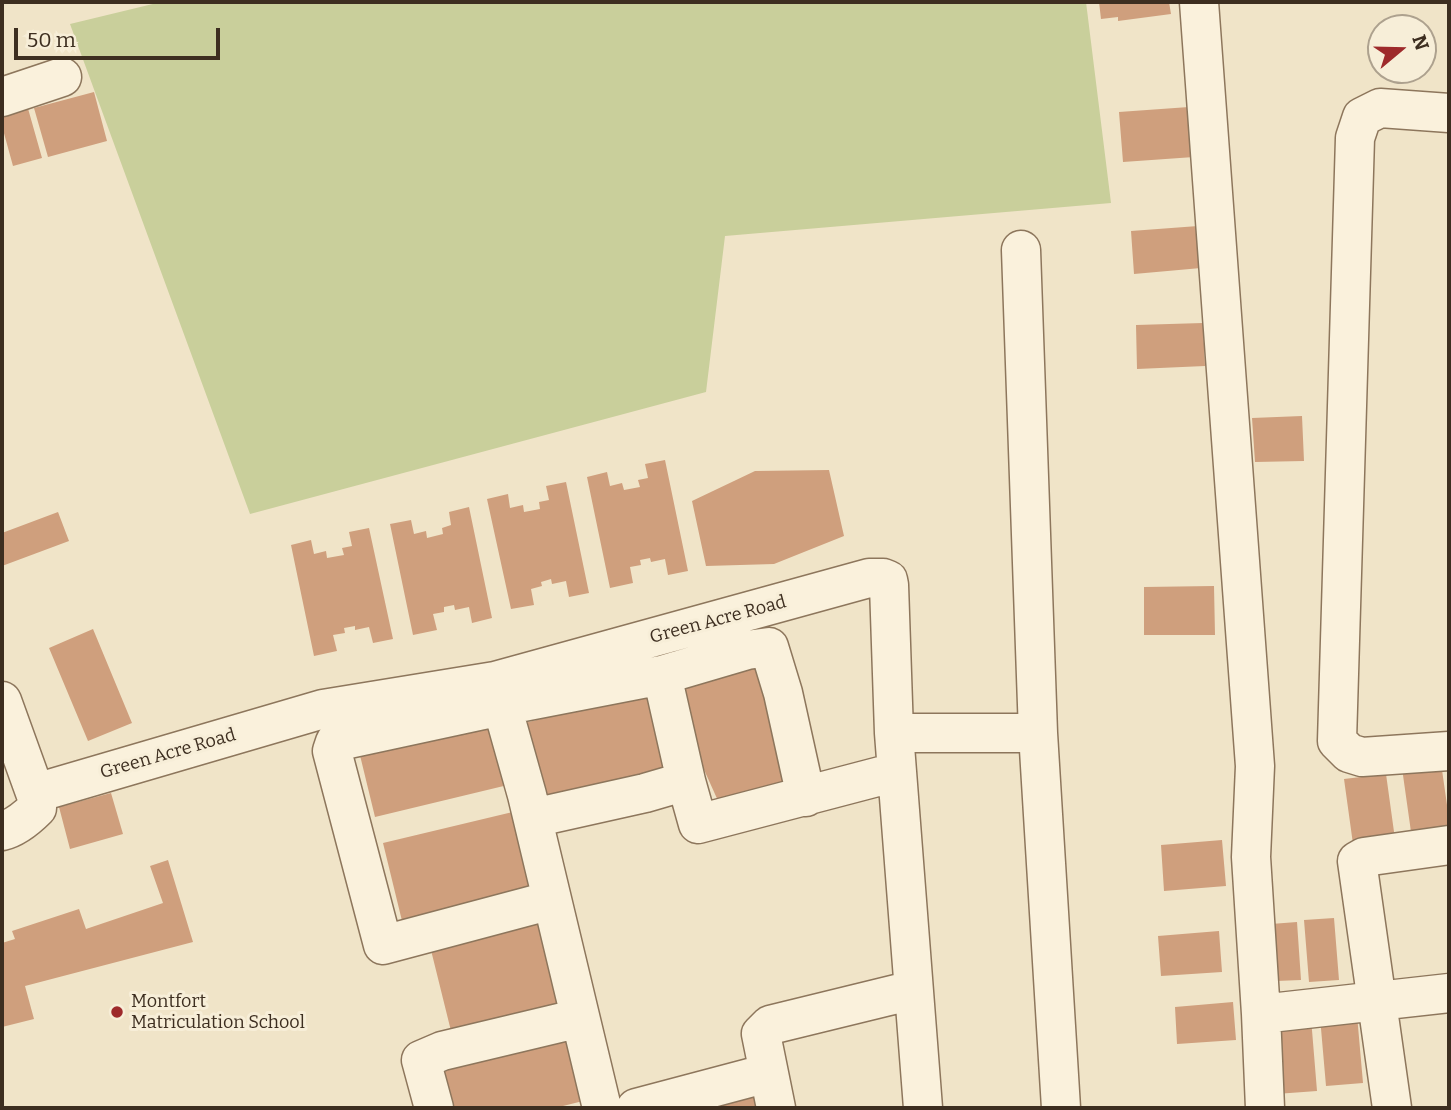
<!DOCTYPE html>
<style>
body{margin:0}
#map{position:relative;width:1451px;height:1110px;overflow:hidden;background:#f0e4c8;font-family:Bitter,serif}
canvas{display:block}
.frame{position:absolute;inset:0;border:4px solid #3d2e20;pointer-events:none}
.north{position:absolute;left:1367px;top:14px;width:70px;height:70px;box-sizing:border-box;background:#f7eed8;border:2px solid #ada18e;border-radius:50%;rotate:71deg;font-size:19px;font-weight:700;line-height:28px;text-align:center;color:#3d2e20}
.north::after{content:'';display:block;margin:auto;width:24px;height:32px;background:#9e2a2b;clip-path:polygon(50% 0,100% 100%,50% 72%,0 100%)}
.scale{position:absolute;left:14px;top:28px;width:206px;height:32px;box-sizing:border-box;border:4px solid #3d2e20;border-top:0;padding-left:9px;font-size:21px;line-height:24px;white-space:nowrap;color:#3d2e20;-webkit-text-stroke:5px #f7eed8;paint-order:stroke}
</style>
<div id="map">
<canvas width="1451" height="1110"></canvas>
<div class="frame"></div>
<div class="north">N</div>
<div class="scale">50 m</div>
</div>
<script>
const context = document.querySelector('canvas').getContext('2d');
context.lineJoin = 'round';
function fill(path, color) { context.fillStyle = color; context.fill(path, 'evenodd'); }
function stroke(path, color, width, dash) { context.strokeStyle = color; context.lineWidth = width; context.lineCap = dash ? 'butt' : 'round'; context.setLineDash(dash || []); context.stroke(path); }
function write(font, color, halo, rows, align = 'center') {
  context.font = font + ' Bitter,serif'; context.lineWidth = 6; context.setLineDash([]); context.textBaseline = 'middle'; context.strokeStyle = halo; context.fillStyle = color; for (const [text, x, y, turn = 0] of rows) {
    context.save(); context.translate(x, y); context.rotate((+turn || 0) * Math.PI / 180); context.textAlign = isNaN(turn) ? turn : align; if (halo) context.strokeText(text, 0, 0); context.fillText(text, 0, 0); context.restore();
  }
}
const green = new Path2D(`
 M 161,2 L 1086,2 L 1111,203 L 725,236 L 706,392 L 250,514 L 70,24 Z`);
const building = new Path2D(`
 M 1099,2 L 1169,2 L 1171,14 L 1118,21 L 1118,17 L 1101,19 Z
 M 94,92 L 107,141 L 48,157 L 34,108 Z
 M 27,105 L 42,158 L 13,166 L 2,126 L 2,112 Z
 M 1189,107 L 1194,157 L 1123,162 L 1119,112 Z
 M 1198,226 L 1201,268 L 1134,274 L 1131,231 Z
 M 1203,323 L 1205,366 L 1137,369 L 1136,325 Z
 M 1302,416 L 1304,461 L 1255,462 L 1252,418 Z
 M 665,460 L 688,571 L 668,575 L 665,559 L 651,562 L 650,558 L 640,560 L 641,565 L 630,567 L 633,583 L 610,588 L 587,477 L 607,472 L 610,486 L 622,483 L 624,490 L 640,487 L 638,480 L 648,478 L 645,464 Z
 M 829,470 L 844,536 L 774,564 L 706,566 L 692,501 L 755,471 Z
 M 566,482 L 589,593 L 569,597 L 566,581 L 552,584 L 551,579 L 541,582 L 542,586 L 531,589 L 534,605 L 511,609 L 487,499 L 508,494 L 510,508 L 523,505 L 524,512 L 540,509 L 539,502 L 549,500 L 546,486 Z
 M 469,507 L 492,618 L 472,623 L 469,607 L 455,610 L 454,605 L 444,607 L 444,612 L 433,614 L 437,630 L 413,635 L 390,524 L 411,520 L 414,534 L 426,531 L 427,538 L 443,534 L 442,528 L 451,525 L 449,512 Z
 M 58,512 L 69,541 L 2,566 L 2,533 Z
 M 369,528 L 393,639 L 373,643 L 369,627 L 355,630 L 355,626 L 344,628 L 345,633 L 333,635 L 337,651 L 314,656 L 291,545 L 311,540 L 314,554 L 326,551 L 327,558 L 344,555 L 342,548 L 352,546 L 349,532 Z
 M 1214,586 L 1215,635 L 1144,635 L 1144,587 Z
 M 93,629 L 132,723 L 88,741 L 49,648 Z
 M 748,649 L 781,712 L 783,786 L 719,803 L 688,734 L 683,666 Z
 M 656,691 L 674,766 L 534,800 L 516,725 Z
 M 493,710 L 512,784 L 375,817 L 357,743 Z
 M 1441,763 L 1449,819 L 1449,834 L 1412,839 L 1402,768 Z
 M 1386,774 L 1395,839 L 1353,844 L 1344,779 Z
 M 111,793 L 123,834 L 70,849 L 59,807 Z
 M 521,810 L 541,891 L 403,925 L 383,843 Z
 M 1222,840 L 1226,886 L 1164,891 L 1161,845 Z
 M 168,860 L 193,942 L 25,986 L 34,1019 L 2,1027 L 2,943 L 15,939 L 12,931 L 79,909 L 86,929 L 163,903 L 150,866 Z
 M 537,912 L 560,1005 L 451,1031 L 428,938 Z
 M 1334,918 L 1339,980 L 1309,982 L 1304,920 Z
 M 1297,922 L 1301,980 L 1276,981 L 1271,924 Z
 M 1219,931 L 1222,972 L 1161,976 L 1158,936 Z
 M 1233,1002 L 1236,1040 L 1177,1044 L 1175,1007 Z
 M 1357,1015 L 1363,1083 L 1326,1086 L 1320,1017 Z
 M 1311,1018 L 1317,1091 L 1276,1094 L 1270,1021 Z
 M 570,1030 L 587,1100 L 555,1108 L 449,1108 L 438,1062 Z
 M 755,1087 L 760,1108 L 672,1108 Z`);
const minor = new Path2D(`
 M 1199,2 L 1255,766 L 1251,857 L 1261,1014 L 1265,1108
 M 2,97 L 62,77
 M 1449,113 L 1380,108 L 1362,117 L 1355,138 L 1337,741 L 1349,753 L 1362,757 L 1449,751
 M 2,701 L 37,798 L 37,808 C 27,818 15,828 2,831
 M 502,706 L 662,675
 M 894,733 L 1038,733 L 1021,250
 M 1038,733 L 1061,1108
 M 686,781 L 662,675 L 747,650 L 769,647 L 783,693 L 806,797
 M 36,793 L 323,709 L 495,681 L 869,578 L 883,578 L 888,580 L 889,585 L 894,733 L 923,1108
 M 533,818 L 645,793 L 686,781 L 698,824 L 896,772
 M 552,900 L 383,945 L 332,751 L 335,742 L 502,706 L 527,795 L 602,1108
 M 1261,1014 L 1449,993
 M 434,1108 L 421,1060 L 442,1051 L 580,1018
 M 636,1108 L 768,1073
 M 776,1108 L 761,1034 L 770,1025 L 913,990
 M 1392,1108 L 1357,861 L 1364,857 L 1449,845`);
const markers = [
 [117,1012,7,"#9e2a2b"]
];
const streetNames = [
 ["Green Acre Road",718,620,-15],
 ["Green Acre Road",168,754,-16]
];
const poiNames = [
 ["Montfort",131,1002],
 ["Matriculation School",131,1023]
];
fill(green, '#c9cf9b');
fill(building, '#cf9f7d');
stroke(minor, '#8d765c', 41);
stroke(minor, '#faf1dc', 38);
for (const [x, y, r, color] of markers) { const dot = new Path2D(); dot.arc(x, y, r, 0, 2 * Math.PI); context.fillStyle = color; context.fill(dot); stroke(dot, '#f7eed8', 2.5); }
write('18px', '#3d2e20', '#f7eed8', streetNames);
write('18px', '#3d2e20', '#f7eed8', poiNames, 'left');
</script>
